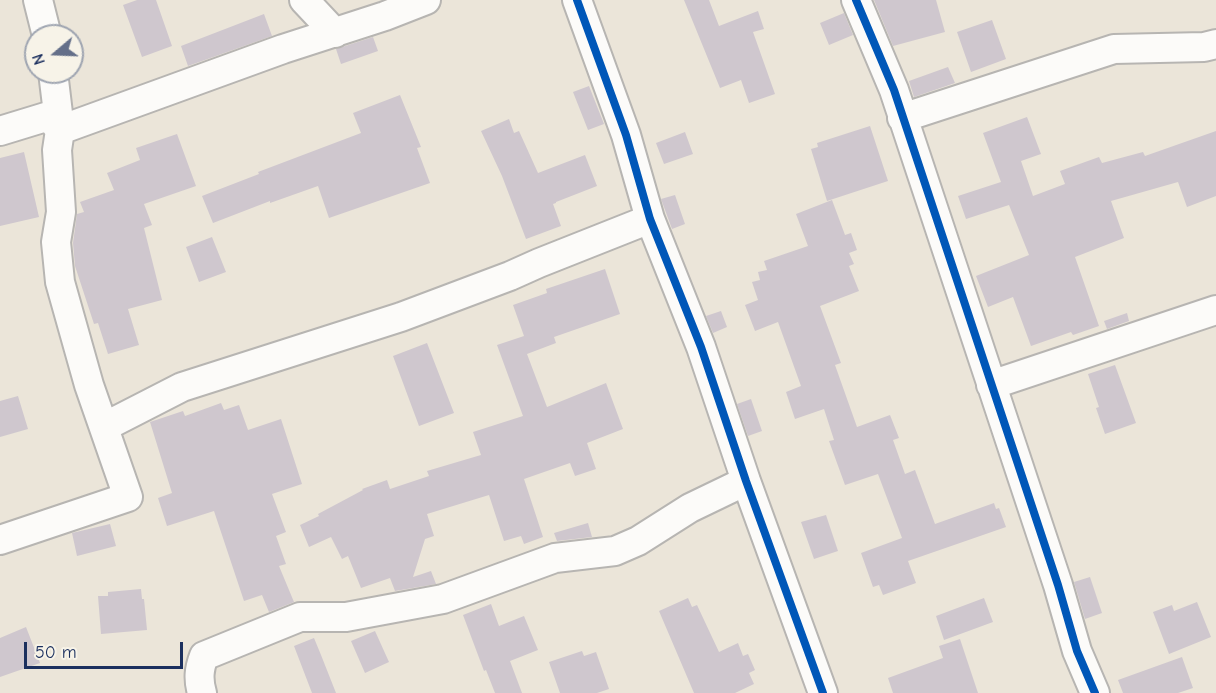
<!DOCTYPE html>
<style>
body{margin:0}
#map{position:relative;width:1216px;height:693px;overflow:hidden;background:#ebe5d9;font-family:"Comic Neue",sans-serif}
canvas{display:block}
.north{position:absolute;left:24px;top:24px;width:60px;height:60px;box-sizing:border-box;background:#f7f3e8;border:2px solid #9fa5b1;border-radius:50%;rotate:251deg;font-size:16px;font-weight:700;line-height:24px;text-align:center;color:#1b2f5e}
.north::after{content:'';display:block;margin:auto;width:21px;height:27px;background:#646f89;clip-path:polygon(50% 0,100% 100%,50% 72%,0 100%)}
.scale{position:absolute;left:24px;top:642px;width:159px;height:27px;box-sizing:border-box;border:3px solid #1b2f5e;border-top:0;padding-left:8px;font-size:18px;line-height:21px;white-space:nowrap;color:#1b2f5e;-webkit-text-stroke:4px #f7f3e8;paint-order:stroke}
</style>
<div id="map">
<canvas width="1216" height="693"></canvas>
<div class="north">N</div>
<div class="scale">50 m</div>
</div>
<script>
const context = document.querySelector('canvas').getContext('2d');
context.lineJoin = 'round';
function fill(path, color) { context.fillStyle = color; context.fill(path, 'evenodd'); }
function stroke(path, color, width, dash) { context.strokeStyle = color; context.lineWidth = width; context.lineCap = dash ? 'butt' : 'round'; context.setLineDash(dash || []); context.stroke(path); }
const building = new Path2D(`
 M 137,0 L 156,0 L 172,46 L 142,57 L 123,5 Z
 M 684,0 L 709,0 L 719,26 L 758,11 L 764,29 L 753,32 L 775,94 L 749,103 L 741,80 L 720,88 Z
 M 874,0 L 936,0 L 945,32 L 893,46 Z
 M 844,13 L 853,35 L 829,45 L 820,23 Z
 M 264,14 L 272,36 L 188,66 L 181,46 Z
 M 992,20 L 1006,59 L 971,72 L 957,32 Z
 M 373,37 L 378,51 L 341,64 L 336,49 Z
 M 948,67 L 955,83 L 914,97 L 909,81 Z
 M 589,86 L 604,124 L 588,130 L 573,92 Z
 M 400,95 L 421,147 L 417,148 L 430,183 L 329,218 L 318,186 L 270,203 L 270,201 L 213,223 L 202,196 L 259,174 L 258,172 L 361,133 L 353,113 Z
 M 1027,117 L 1041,154 L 1021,161 L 1033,196 L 1065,184 L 1060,171 L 1099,157 L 1102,163 L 1143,152 L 1145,156 L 1216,131 L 1216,196 L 1187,207 L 1178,182 L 1111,201 L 1124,238 L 1075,257 L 1099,326 L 1073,335 L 1071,332 L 1031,346 L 1013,297 L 988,307 L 976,276 L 1029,255 L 1009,205 L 966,219 L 958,196 L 1001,182 L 983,133 Z
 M 509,119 L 514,133 L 519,131 L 538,173 L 585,155 L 597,186 L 556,202 L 556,203 L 553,204 L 561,226 L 526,239 L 502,176 L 481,131 Z
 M 870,126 L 888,181 L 827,201 L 811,149 L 818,147 L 817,143 Z
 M 685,132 L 693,154 L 664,164 L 656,143 Z
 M 177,134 L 196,186 L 144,204 L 152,225 L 144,228 L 162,300 L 128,309 L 139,345 L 108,354 L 98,323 L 94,324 L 75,266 L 73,243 L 77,214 L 84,212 L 80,202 L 114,190 L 107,173 L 140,160 L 136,148 Z
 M 24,152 L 39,217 L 0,226 L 0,158 Z
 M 675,195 L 685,224 L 672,229 L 661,199 Z
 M 832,200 L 845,235 L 851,233 L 857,250 L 849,253 L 854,264 L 849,266 L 859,291 L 820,306 L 841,363 L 835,365 L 857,427 L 890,415 L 899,438 L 893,440 L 905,474 L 915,470 L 935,524 L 994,503 L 996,509 L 999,508 L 1006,527 L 908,561 L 916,583 L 883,595 L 879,585 L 873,587 L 861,553 L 902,538 L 878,474 L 845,485 L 829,441 L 834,440 L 824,409 L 795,419 L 786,392 L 801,386 L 778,322 L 755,331 L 745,305 L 758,300 L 752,282 L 760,280 L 758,272 L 767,270 L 764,261 L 808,246 L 796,214 Z
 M 212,237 L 226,272 L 199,282 L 186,247 Z
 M 605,269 L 620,314 L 554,337 L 556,343 L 527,354 L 547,407 L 606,383 L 623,429 L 587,443 L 596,469 L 575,476 L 570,463 L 524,479 L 543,537 L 524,544 L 521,536 L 504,541 L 489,495 L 427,514 L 434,536 L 425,539 L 413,577 L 431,571 L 436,584 L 395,591 L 390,578 L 361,588 L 348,556 L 342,559 L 331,537 L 309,547 L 300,525 L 319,516 L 318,514 L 363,490 L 362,489 L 387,480 L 390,489 L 429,476 L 427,471 L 481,455 L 473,432 L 523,416 L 497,345 L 524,336 L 513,305 L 547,293 L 546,289 Z
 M 721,311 L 727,327 L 713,333 L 706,316 Z
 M 1127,313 L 1129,321 L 1107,329 L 1104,321 Z
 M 427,343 L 454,413 L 419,426 L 393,356 Z
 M 1115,365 L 1136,423 L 1105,434 L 1096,408 L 1099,407 L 1088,374 Z
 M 18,396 L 28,429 L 0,437 L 0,401 Z
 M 751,399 L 762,431 L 748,436 L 737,404 Z
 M 221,403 L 224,410 L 239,405 L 248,430 L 281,419 L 302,484 L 272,494 L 286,532 L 276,536 L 286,564 L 279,566 L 294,602 L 269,612 L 262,595 L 244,601 L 214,511 L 167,526 L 158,498 L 172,493 L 150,422 L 183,411 L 185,416 Z
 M 826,515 L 838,551 L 814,559 L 801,522 Z
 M 588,523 L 592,537 L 557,541 L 554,533 Z
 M 110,524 L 116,546 L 77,556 L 72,533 Z
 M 1090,577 L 1102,613 L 1085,619 L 1074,582 Z
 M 141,589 L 142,599 L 144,599 L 147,630 L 101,634 L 98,596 L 108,596 L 108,592 Z
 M 688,598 L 692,607 L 697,605 L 719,652 L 738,643 L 743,656 L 748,654 L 755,670 L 749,673 L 754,684 L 735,693 L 694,693 L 659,611 Z
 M 984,598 L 993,622 L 944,640 L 936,616 Z
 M 1197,602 L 1211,637 L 1169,654 L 1153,612 L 1172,605 L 1174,611 Z
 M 491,604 L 499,626 L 524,616 L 538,650 L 510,661 L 522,693 L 495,693 L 486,670 L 484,671 L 463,615 Z
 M 26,627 L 40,663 L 0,677 L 0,638 Z
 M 375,631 L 389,662 L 365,673 L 351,641 Z
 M 314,638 L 321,655 L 336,693 L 312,693 L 294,646 Z
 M 960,639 L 978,693 L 893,693 L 888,678 L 943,658 L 939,646 Z
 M 582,651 L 584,656 L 596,652 L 609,689 L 597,693 L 560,693 L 549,662 Z
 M 1182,657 L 1193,688 L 1178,693 L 1123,693 L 1118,680 Z`);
const minor = new Path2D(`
 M 38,0 L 47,36
 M 304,0 L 335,33
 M 577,0 L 626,135 L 650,219 L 701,347 L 746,481 L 823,693
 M 856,0 L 894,90 L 1058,585 L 1077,651 L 1095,693
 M 902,118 L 1114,49 L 1204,47 L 1216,44
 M 0,131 L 49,116 L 60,130 L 283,49 L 385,16 L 426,0
 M 991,385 L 1216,310
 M 104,427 L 182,387 L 401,317 L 510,276 L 539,263 L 650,219
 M 0,540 L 128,497 L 89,385 L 60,282 L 56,242 L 61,212 L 57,150 L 60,130 L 53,72
 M 202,693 C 198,679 199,669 204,656 L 300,617 L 346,617 L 443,599 L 555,558 L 615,551 L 638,541 L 690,508 L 746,481`);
const cycleway = new Path2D(`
 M 577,0 L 626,135 L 650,219 L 701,347 L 746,481 L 823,693
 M 856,0 L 894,90 L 1058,585 L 1077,651 L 1095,693`);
fill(building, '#cfc7ce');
stroke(minor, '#b7b5b2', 32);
stroke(minor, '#fcfbf9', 28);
stroke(cycleway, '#0057b8', 8);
</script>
